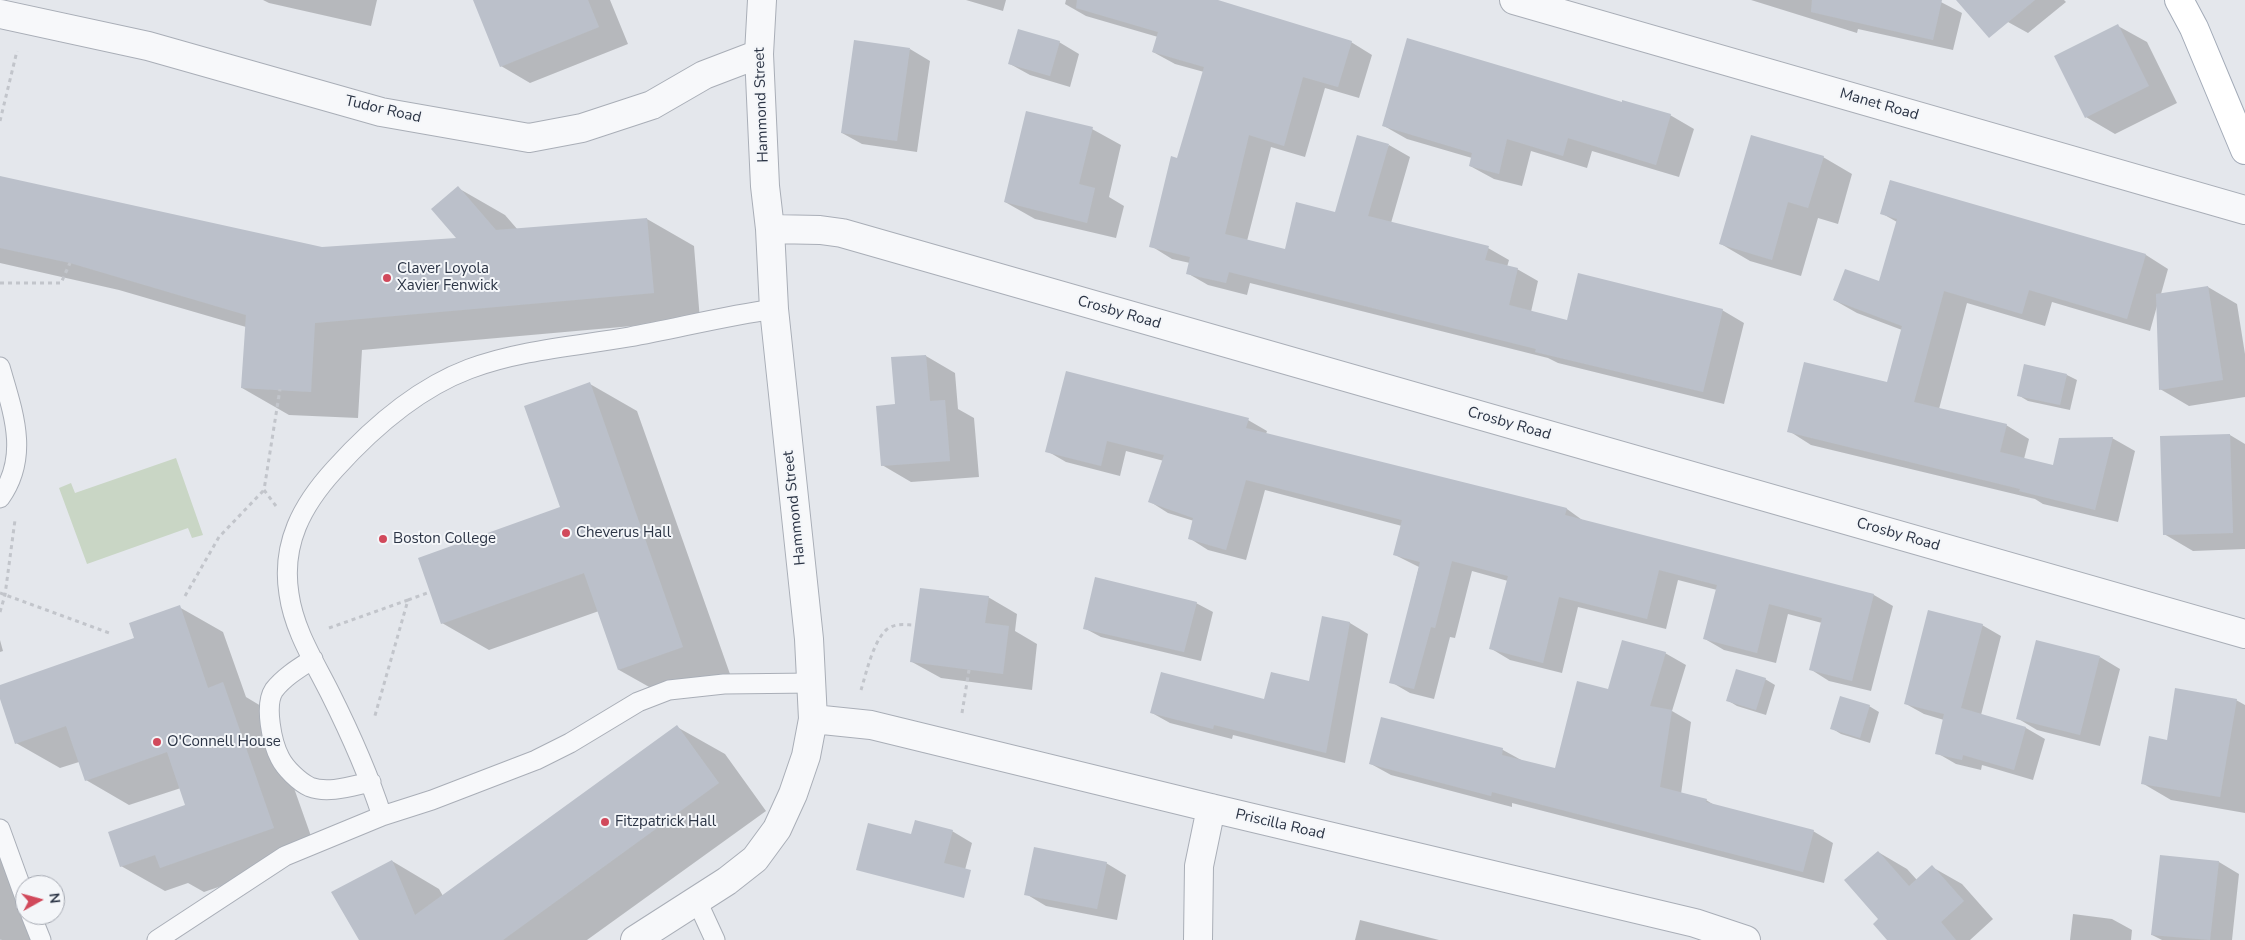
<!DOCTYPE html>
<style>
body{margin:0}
#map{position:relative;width:2245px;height:940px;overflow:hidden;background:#e4e7ec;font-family:"Nunito Sans",sans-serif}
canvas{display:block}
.north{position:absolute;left:15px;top:875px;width:50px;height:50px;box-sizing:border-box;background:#f4f6f9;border:1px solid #a4a8b1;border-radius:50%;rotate:83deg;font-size:14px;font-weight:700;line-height:20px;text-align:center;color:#2b3445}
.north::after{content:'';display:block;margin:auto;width:18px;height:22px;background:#d1495b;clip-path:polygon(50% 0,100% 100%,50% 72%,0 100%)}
</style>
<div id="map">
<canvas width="2245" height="940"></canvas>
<div class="north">N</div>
</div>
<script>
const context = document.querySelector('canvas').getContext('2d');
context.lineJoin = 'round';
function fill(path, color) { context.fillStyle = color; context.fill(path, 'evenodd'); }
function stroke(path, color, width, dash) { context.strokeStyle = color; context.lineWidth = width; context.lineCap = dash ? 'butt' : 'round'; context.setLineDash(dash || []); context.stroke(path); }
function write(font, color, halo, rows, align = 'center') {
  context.font = font + ' "Nunito Sans",sans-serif'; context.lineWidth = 4; context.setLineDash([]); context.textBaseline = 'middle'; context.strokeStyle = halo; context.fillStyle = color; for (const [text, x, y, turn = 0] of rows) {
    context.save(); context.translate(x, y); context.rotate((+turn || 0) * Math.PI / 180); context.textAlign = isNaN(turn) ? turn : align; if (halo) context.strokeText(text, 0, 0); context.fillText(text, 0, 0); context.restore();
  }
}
const green = new Path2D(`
 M 176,458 L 203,535 L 192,538 L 188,528 L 87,564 L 59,488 L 71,483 L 75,493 Z`);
const shadow = new Path2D(`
 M 263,0 L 377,0 L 371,26 L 269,3 Z
 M 474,0 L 610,0 L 628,44 L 530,83 L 501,66 Z
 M 966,0 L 1006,0 L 1003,11 Z
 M 1066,0 L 1209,0 L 1351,42 L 1372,55 L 1359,98 L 1325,88 L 1305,157 L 1271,147 L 1247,241 L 1285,251 L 1336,213 L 1389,145 L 1410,157 L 1391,223 L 1488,248 L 1509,260 L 1507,267 L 1517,269 L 1538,281 L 1531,312 L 1568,321 L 1722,310 L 1744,323 L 1724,404 L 1558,363 L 1548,358 L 1250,283 L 1247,295 L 1208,285 L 1187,273 L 1190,263 L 1172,259 L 1151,246 L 1204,72 L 1175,64 L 1153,52 L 1158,37 L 1086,16 L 1065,4 Z
 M 1751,0 L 1937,0 L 1962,13 L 1953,50 L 1858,29 L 1857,33 Z
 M 1990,0 L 2064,0 L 2066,2 L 2028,33 L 2008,22 Z
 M 2118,26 L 2147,42 L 2177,103 L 2115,134 L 2086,117 Z
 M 1059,42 L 1079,54 L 1070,87 L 1030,75 L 1010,64 Z
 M 910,49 L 930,61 L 917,152 L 862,144 L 842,133 Z
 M 1622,104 L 1670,115 L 1694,129 L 1679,177 L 1592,151 L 1587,168 L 1531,151 L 1522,186 L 1494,179 L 1470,166 L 1472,158 L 1407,139 L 1384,126 Z
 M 1092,129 L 1121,145 L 1109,197 L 1124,206 L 1116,238 L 1035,219 L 1005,202 Z
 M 1823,157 L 1852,174 L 1838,224 L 1818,218 L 1801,276 L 1750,261 L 1721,244 Z
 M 0,177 L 322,248 L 458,239 L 458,188 L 505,215 L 518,230 L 647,219 L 694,246 L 700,320 L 362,350 L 358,418 L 289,415 L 242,388 L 246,327 L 119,290 L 0,263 Z
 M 1890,181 L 2146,255 L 2168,269 L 2161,294 L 2208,287 L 2237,304 L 2245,354 L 2245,397 L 2189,406 L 2160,389 L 2157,306 L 2150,331 L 2052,302 L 2045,326 L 1967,303 L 1939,409 L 2006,425 L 2029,439 L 2024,459 L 2053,467 L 2112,438 L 2135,451 L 2118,522 L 2043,504 L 2035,499 L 1811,445 L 1789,431 L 1888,383 L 1902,330 L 1857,313 L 1834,300 L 1880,283 L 1897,222 L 1881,213 Z
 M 926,356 L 955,373 L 958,409 L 974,418 L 979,477 L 911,482 L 882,465 L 896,405 Z
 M 1067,372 L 1248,420 L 1267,431 L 1266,434 L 1567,509 L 1585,522 L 1874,595 L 1893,606 L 1871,691 L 1829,681 L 1810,669 L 1822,623 L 1788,614 L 1776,663 L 1724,650 L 1705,639 L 1717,590 L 1678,580 L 1666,629 L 1578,607 L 1562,673 L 1510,660 L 1490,648 L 1508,581 L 1472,571 L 1455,638 L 1450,637 L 1434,699 L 1410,693 L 1391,682 L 1419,567 L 1395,555 L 1402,526 L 1265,490 L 1246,560 L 1208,550 L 1189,538 L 1194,521 L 1168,513 L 1149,501 L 1164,461 L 1126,451 L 1120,476 L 1066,462 L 1047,451 Z
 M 2067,375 L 2077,380 L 2070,410 L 2028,401 L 2018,395 Z
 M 590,384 L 637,411 L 730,674 L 667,697 L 619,670 L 599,611 L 489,650 L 442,623 L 562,508 Z
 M 2230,435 L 2245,444 L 2245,549 L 2193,551 L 2164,534 Z
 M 988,597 L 1017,614 L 1015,631 L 1037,644 L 1032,690 L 941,678 L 912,662 Z
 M 1196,603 L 1213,612 L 1201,661 L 1101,637 L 1084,628 Z
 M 179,607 L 223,632 L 246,697 L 266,709 L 317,853 L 204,892 L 188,883 L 165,891 L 121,866 L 187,806 L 181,788 L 129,805 L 86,780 L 79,762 L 60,768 L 16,743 L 0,696 L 0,686 L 136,638 Z
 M 1323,618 L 1350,623 L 1368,634 L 1345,763 L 1233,735 L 1232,739 L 1170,723 L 1152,713 L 1265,700 L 1310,683 Z
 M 1982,625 L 2001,636 L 1981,715 L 2026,728 L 2045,739 L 2033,780 L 1982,765 L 1981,770 L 1956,764 L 1937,753 L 1944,720 L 1924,714 L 1906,704 Z
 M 0,640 L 3,651 L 0,652 Z
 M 1665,653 L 1686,665 L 1672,711 L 1691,722 L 1681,794 L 1706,800 L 1716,806 L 1813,831 L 1833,843 L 1824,883 L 1512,803 L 1512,807 L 1391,775 L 1371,764 L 1382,719 L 1503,750 L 1523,761 L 1556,770 L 1609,690 Z
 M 2100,657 L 2120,669 L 2100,746 L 2037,730 L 2017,718 Z
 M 1765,679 L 1775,685 L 1766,715 L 1737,706 L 1727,700 Z
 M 2236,700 L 2245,705 L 2245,813 L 2171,800 L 2142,783 L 2168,741 Z
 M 1869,706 L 1879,712 L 1870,743 L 1841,734 L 1831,728 Z
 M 677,727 L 725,754 L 766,811 L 587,940 L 361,940 L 392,861 L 439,889 L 443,896 Z
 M 952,831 L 972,843 L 960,889 L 912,836 Z
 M 0,845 L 33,940 L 0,940 Z
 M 1878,852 L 1907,869 L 1917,880 L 1932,867 L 1962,884 L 1993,919 L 1970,940 L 1889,940 L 1880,919 Z
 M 2162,856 L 2219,862 L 2239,874 L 2232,940 L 2162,940 L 2152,935 Z
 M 1106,863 L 1126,875 L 1117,920 L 1046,906 L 1026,894 Z
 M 2073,914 L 2112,919 L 2132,930 L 2131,940 L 2070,940 Z
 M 1360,920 L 1439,940 L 1355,940 Z`);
const building = new Path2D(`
 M 473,0 L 588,0 L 599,27 L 500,67 Z
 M 1077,0 L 1218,0 L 1352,41 L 1338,87 L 1303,77 L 1284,146 L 1249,135 L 1225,234 L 1285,249 L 1296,202 L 1335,212 L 1357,135 L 1389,144 L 1368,216 L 1489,246 L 1485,260 L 1518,268 L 1509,305 L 1567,320 L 1578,273 L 1723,309 L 1703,392 L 1535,352 L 1536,349 L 1229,272 L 1226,283 L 1186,274 L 1190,257 L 1149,247 L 1171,156 L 1177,158 L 1204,67 L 1152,52 L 1158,32 L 1076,8 Z
 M 1812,0 L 1942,0 L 1933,40 L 1811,12 Z
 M 1956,0 L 2035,0 L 1989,38 Z
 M 2118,24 L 2149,86 L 2085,118 L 2054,56 Z
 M 1018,29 L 1060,41 L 1050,76 L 1008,64 Z
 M 1407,38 L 1622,102 L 1622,100 L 1671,114 L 1656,165 L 1568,138 L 1563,156 L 1507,139 L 1499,174 L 1469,166 L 1472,153 L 1382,126 Z
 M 854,40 L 910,48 L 897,141 L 841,133 Z
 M 1026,111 L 1093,127 L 1079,184 L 1095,188 L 1087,223 L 1004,202 Z
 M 1751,135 L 1824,156 L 1808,208 L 1788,202 L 1772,260 L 1719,244 Z
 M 0,176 L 322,247 L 456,238 L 431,209 L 458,186 L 496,230 L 647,218 L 654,293 L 315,323 L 311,392 L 241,388 L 246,315 L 70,263 L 0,248 Z
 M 1890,180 L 2146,254 L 2127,319 L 2029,290 L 2022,314 L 1944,291 L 1914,402 L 2007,424 L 2000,452 L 2053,465 L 2059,438 L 2113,437 L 2095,510 L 2019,491 L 2020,489 L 1787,432 L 1804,362 L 1887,382 L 1902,326 L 1833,300 L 1845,269 L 1879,281 L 1897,219 L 1880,214 Z
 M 2208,286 L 2223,380 L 2159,390 L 2156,294 Z
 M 926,355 L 930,401 L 945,400 L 950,461 L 881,466 L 876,406 L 895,404 L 891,357 Z
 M 2024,364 L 2067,374 L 2060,405 L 2017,396 Z
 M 1066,371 L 1249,418 L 1246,428 L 1567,508 L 1565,515 L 1874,594 L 1852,681 L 1809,670 L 1822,618 L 1769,604 L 1757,653 L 1703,639 L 1717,585 L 1659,570 L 1647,619 L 1559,597 L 1543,663 L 1489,649 L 1508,576 L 1452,561 L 1435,628 L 1431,627 L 1414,689 L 1389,683 L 1420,562 L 1393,555 L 1402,520 L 1246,480 L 1226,550 L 1188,539 L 1193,518 L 1148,502 L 1164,455 L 1107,441 L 1101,466 L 1045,452 Z
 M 590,382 L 683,647 L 618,670 L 584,573 L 441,624 L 418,558 L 560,507 L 524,406 Z
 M 2230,434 L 2233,533 L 2163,535 L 2160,436 Z
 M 1095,577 L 1197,602 L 1184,652 L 1083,629 Z
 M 920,588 L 989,596 L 985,623 L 1009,626 L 1003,674 L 910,662 Z
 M 180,605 L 208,688 L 223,682 L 274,828 L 160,868 L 155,855 L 120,867 L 108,832 L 185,805 L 167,752 L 85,781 L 66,726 L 15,744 L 0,699 L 0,685 L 134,638 L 129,623 Z
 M 1928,610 L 1983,624 L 1961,708 L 2026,727 L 2014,770 L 1963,755 L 1962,760 L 1935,754 L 1944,714 L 1904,704 Z
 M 1322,616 L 1350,622 L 1326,753 L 1214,725 L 1213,729 L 1150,713 L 1161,672 L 1264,699 L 1271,672 L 1309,681 Z
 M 1622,640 L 1666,652 L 1650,706 L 1672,710 L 1660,787 L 1707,799 L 1706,802 L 1814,830 L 1803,872 L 1492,792 L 1491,796 L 1369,764 L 1381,717 L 1503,748 L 1502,755 L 1555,768 L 1577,681 L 1608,689 Z
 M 2036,640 L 2100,656 L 2080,735 L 2016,719 Z
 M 1736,669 L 1766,678 L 1756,710 L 1726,701 Z
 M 2175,688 L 2237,699 L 2220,797 L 2141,784 L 2149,736 L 2167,740 Z
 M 1840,696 L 1870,705 L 1860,738 L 1830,729 Z
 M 677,725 L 719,783 L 503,940 L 359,940 L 331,892 L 392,860 L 415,915 Z
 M 915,820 L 953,830 L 944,863 L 971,870 L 964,898 L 856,870 L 868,823 L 911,834 Z
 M 1034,847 L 1107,862 L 1097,909 L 1024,895 Z
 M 1878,851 L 1909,886 L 1932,865 L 1964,901 L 1941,922 L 1956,940 L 1887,940 L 1873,924 L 1878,919 L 1844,880 Z
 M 2160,855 L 2219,861 L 2210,940 L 2151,935 Z`);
const path = new Path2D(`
 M 0,121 L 17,51
 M 0,283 L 61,283 L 70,263
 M 276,506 L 264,490 L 280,389
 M 0,593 L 112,634
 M 185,596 L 219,537 L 264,490
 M 408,600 L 430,592
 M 0,612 L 5,595 L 15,520
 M 329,628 L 408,600 L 374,719
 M 861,690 C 866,674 875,633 891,627 C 899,623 907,625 915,625
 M 962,713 L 969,670
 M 0,939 L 0,940`);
const service = new Path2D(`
 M 0,367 C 13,412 30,456 0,498
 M 313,659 C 299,668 284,677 274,690 C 264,705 272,743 280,758 C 285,768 299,782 310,787 C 328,794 352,786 371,782
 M 382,816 C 368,773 350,733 330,693 C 314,661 294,630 289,594 C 281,544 302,505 335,469 C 372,428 416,389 469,369 C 520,350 576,346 629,337 C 678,328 725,316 774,309
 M 0,829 L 25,898
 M 697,901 L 715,940
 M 31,915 L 41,940
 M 157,940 L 285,856 L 382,816 L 432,800 L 536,760 L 570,743 L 638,702 L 669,690 L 724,684 L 813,683`);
const minor = new Path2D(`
 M 1514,0 L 2245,210
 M 0,14 L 148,46 L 381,112 L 529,138 L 582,128 L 652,105 L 704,75 L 759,54
 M 770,229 L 820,230 L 842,233 L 2245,634
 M 813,719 L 871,725 L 1211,808 L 1695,923 L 1746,940
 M 635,940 L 727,881 L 755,859 L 777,829 L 793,794 L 806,756 L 813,719 L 809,639 L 774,309 L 770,229 L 765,186 L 759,54 L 762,0
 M 1198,940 L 1199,866 L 1211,808`);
const primary = new Path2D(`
 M 2179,0 L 2194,28 L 2245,150`);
const markers = [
 [387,278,5,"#d1495b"],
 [566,533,5,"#d1495b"],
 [383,539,5,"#d1495b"],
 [157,742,5,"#d1495b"],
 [605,822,5,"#d1495b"]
];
const streetNames = [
 ["Hammond Street",762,105,-92],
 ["Manet Road",1879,105,16],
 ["Tudor Road",383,110,13],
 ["Crosby Road",1119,313,16],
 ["Crosby Road",1509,424,16],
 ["Hammond Street",795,508,-96],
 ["Crosby Road",1898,535,16],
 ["Priscilla Road",1280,825,13]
];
const poiNames = [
 ["Claver Loyola",397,269],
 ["Xavier Fenwick",397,286],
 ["Cheverus Hall",576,533],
 ["Boston College",393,539],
 ["O'Connell House",167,742],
 ["Fitzpatrick Hall",615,822]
];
fill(green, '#c9d6c5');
fill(shadow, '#0003');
fill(building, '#bbc0ca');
stroke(service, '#a9aeb7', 21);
stroke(minor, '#a9aeb7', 30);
stroke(primary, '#a3abb8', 30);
stroke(path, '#c2c5cb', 3, [4, 4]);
stroke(service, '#f7f8fa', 19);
stroke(minor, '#f7f8fa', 28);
stroke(primary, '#fff', 28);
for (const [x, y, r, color] of markers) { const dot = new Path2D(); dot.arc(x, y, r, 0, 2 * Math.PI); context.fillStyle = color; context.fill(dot); stroke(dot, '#f4f6f9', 2); }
write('15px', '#2b3445', '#f4f6f9', streetNames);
write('15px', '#2b3445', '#f4f6f9', poiNames, 'left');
</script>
